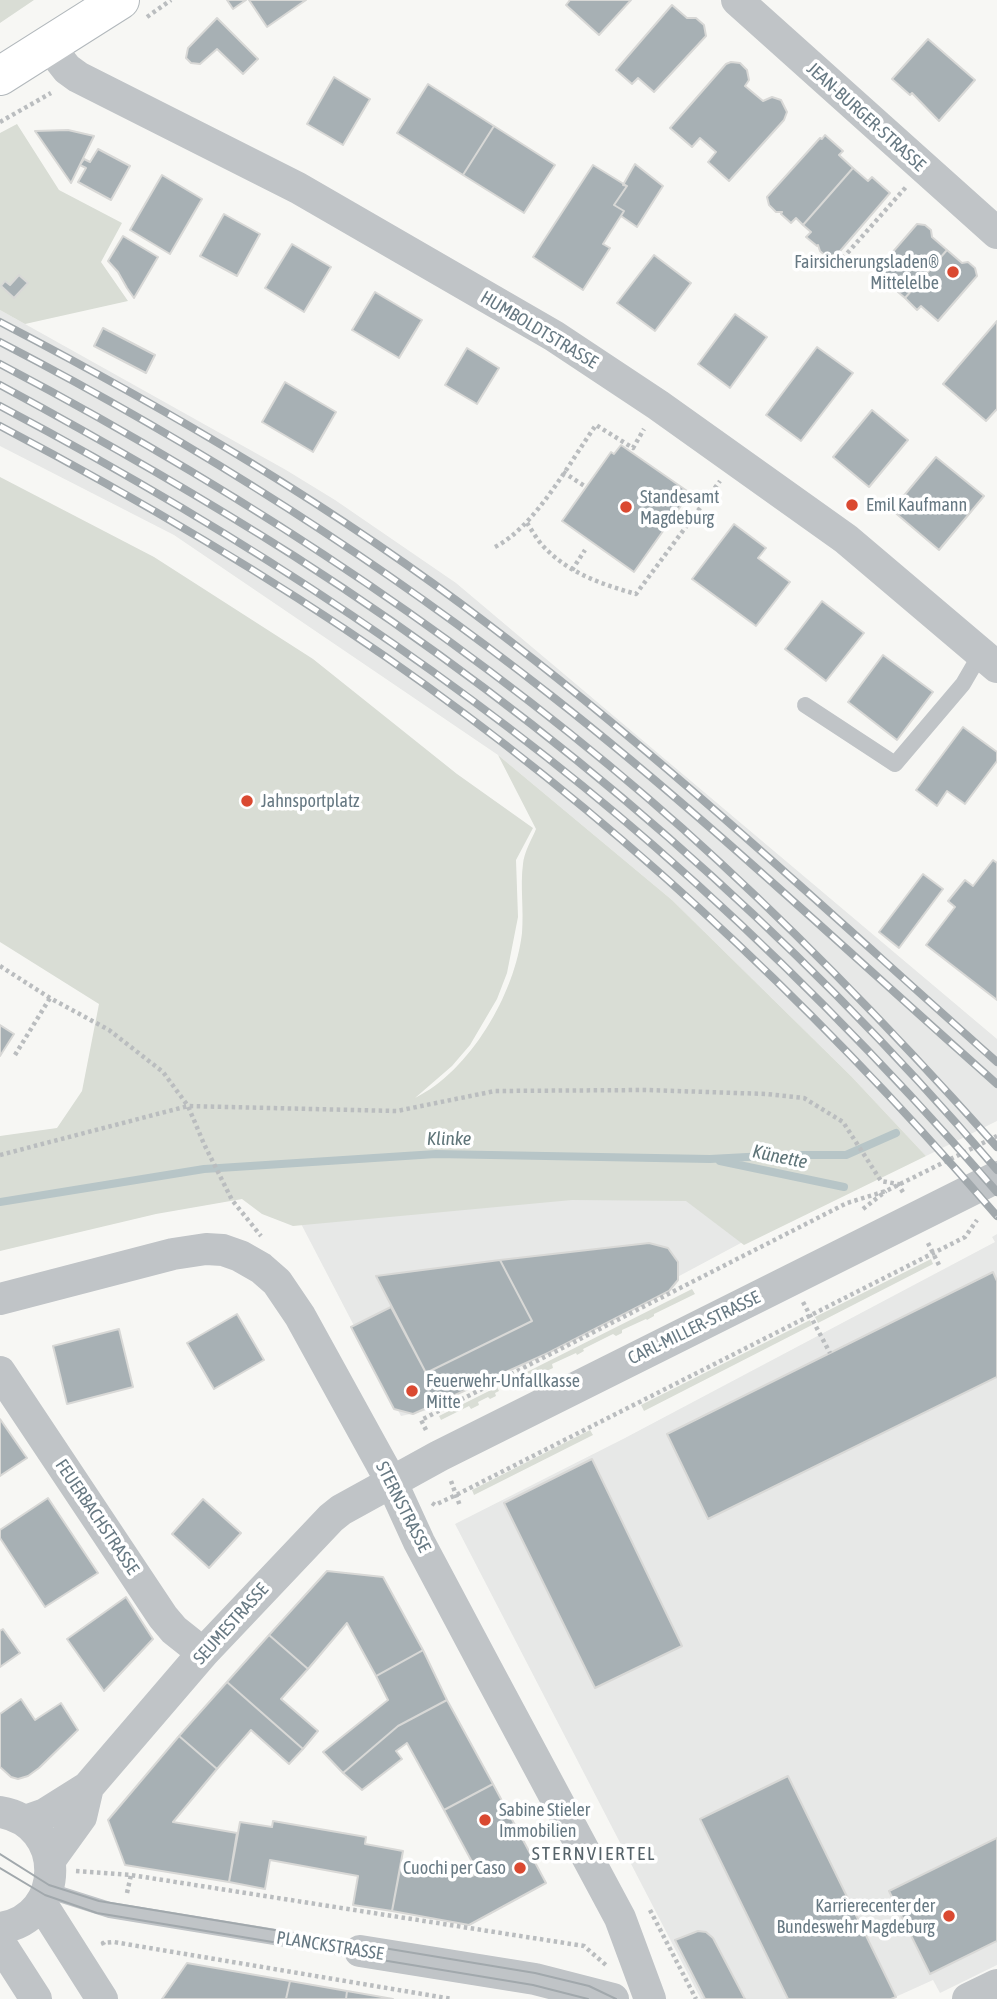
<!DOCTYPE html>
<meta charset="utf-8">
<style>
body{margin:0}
canvas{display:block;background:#f7f7f4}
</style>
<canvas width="997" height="1999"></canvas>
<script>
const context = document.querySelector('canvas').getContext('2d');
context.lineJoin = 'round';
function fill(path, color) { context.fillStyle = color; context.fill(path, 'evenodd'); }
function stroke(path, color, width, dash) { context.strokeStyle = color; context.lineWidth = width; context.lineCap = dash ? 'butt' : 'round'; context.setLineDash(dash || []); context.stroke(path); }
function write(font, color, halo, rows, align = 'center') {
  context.font = font + ' "Asap Condensed",sans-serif'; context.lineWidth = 7; context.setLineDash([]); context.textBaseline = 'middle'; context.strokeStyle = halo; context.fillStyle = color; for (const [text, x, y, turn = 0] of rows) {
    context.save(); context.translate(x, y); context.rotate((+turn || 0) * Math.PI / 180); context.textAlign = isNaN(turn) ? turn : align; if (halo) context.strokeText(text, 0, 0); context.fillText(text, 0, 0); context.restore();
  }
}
const built = new Path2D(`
 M 0,310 L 286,470 L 335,500 L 456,583 L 997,1039 L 997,1121 L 926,1156 L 851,1076 L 672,900 L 498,755 L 174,535 L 0,446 Z
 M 666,1192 L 823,1199 L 429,1410 L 401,1416 L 298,1218 Z
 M 997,1234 L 997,1965 L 940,1993 L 933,1980 L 891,1999 L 701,1999 L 455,1524 L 625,1438 L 995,1242 L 992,1237 Z`);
const green = new Path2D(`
 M 0,0 L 34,0 L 0,23 Z
 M 17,124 L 59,190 L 122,223 L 101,262 L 128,301 L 25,324 L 0,310 L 0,133 Z
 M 0,477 L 154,557 L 313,659 L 457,774 L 533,828 L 516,860 L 518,917 L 507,973 L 497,999 L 470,1045 L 452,1066 L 415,1098 C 470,1071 515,994 522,933 C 524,909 520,886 523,864 C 524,852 532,839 536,829 L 498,755 L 672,900 L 851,1076 L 926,1156 L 744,1245 L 686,1201 L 572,1200 L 293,1226 L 262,1214 L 242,1199 L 156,1214 L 0,1251 L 0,1136 L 57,1128 L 82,1091 L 99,1004 L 0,942 Z
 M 931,1259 L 933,1264 L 818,1323 L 815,1317 Z
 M 692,1289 L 695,1294 L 654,1314 L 654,1316 L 647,1320 L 646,1319 L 622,1330 L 622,1333 L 616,1336 L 613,1334 L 583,1349 L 584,1351 L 577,1355 L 576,1353 L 552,1364 L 553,1368 L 544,1372 L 542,1369 L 517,1382 L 518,1384 L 511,1388 L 509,1386 L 505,1387 L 503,1384 Z
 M 810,1320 L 812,1325 L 644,1411 L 641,1405 Z
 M 497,1387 L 499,1391 L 495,1393 L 496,1396 L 490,1399 L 488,1397 L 478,1402 L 479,1405 L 471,1409 L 469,1406 L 441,1420 L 439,1416 Z
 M 590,1430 L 593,1435 L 474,1495 L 472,1490 Z`);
const stream = new Path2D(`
 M 720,1161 L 844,1187
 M 0,1202 L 204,1169 L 436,1154 L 710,1159 L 784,1155 L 846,1155 L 896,1133`);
const building = new Path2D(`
 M 227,0 L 246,0 L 233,9 Z
 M 249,0 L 306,0 L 267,27 Z
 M 570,0 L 631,0 L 599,35 L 566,5 Z
 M 672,5 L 687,18 L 696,18 L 704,25 L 706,36 L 654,92 L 638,78 L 632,84 L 616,70 Z
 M 217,18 L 258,59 L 243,74 L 217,49 L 200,64 L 191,63 L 186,58 L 188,48 Z
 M 928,39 L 975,80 L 939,121 L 912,93 L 910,95 L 892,79 Z
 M 731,62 L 740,63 L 747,70 L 749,80 L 745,86 L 763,101 L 772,97 L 781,100 L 787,112 L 784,120 L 729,181 L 708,162 L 716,152 L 700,138 L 692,147 L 670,128 L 726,64 Z
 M 334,77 L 370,99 L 343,145 L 307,124 Z
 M 428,84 L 494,126 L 463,175 L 397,133 Z
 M 494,126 L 555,165 L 524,213 L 463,175 Z
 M 68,130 L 94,136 L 71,183 L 35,131 Z
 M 825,135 L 843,151 L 839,155 L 853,168 L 803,225 L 796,218 L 791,223 L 781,214 L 782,212 L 776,212 L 769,205 L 767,197 L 820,138 L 822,139 Z
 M 98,149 L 130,166 L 111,200 L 78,182 L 86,168 L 80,165 L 84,159 L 90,162 Z
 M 635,164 L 663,186 L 637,227 L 621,216 L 624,211 L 614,205 L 627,186 L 623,185 Z
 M 593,165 L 627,186 L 614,205 L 624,211 L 603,244 L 610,248 L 583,290 L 533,257 Z
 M 853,168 L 868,181 L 872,177 L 890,193 L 835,257 L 833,255 L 828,258 L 820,251 L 818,245 L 817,246 L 806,237 L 811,232 L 803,225 Z
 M 162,175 L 202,199 L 170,254 L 130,230 Z
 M 224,214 L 260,234 L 237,276 L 200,256 Z
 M 917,224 L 925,225 L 931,230 L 932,237 L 947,250 L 905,298 L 891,286 L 894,283 L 878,269 Z
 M 123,236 L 158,257 L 134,298 L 127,288 L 118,272 L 108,261 Z
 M 292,244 L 331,267 L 304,312 L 265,288 Z
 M 947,250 L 962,263 L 968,262 L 975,268 L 977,276 L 938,321 L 921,306 L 917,310 L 905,298 Z
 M 654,255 L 691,283 L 655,331 L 617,303 Z
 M 19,275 L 28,283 L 14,298 L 1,286 L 5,281 L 10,285 Z
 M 375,292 L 422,320 L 399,358 L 352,330 Z
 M 735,314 L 767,337 L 730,388 L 698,364 Z
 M 997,321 L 997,409 L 986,421 L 943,384 Z
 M 103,328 L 155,355 L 146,373 L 94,346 Z
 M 817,347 L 853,373 L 801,441 L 766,415 Z
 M 467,348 L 499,368 L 477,404 L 445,385 Z
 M 285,382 L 336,412 L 313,452 L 262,422 Z
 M 872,410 L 908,440 L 869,487 L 833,457 Z
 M 621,445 L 690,493 L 634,572 L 562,521 L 611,452 L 614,454 Z
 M 936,457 L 984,496 L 939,550 L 892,510 Z
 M 734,524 L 766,548 L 758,558 L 790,582 L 756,626 L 692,579 Z
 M 822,601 L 864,633 L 826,681 L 785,649 Z
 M 883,655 L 933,692 L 897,740 L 848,702 Z
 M 963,727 L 997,752 L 997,761 L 965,804 L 947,791 L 937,806 L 916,790 Z
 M 993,860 L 997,863 L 997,1000 L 926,945 L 955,907 L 948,901 L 965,880 L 973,886 Z
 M 923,874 L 943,889 L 899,948 L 879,932 Z
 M 0,1025 L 14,1034 L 0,1056 Z
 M 649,1243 L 668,1248 L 678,1262 L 678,1280 L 669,1291 L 548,1353 L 413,1414 L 394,1409 L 351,1327 L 391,1307 L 426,1373 L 532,1321 L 500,1260 Z
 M 500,1260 L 532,1321 L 426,1373 L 376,1276 Z
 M 993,1272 L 997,1281 L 997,1377 L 708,1519 L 667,1434 Z
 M 237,1314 L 264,1360 L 214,1389 L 187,1343 Z
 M 119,1329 L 133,1387 L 67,1404 L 53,1346 Z
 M 0,1419 L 27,1458 L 0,1476 Z
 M 592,1459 L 682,1646 L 595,1688 L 504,1503 Z
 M 48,1498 L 98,1573 L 45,1607 L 0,1538 L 0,1530 Z
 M 203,1499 L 241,1533 L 209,1568 L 172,1534 Z
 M 327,1571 L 383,1577 L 423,1650 L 376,1676 L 347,1623 L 308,1669 L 269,1635 Z
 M 126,1597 L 153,1639 L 104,1691 L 67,1639 Z
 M 3,1629 L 20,1653 L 0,1667 L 0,1631 Z
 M 269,1635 L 308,1669 L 281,1699 L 318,1731 L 303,1749 L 227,1682 Z
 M 423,1650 L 447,1700 L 398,1726 L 343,1773 L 323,1752 L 388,1700 L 376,1676 Z
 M 227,1682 L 303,1749 L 289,1764 L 251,1730 L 217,1769 L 179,1736 Z
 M 21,1699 L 35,1720 L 61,1703 L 78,1730 L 39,1768 L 28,1776 L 18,1779 L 11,1777 L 0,1767 L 0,1714 Z
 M 447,1700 L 493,1784 L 444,1810 L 407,1743 L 396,1751 L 402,1759 L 362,1790 L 343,1773 L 398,1726 Z
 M 179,1736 L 217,1769 L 173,1822 L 237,1833 L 229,1882 L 125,1865 L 108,1820 Z
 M 788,1776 L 896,1997 L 891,1999 L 788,1999 L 700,1819 Z
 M 493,1784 L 546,1883 L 469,1925 L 392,1911 L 401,1864 L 470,1877 L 478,1873 L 444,1810 Z
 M 273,1821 L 366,1837 L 365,1844 L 403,1851 L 392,1911 L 353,1905 L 358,1876 L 270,1860 L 265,1889 L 229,1882 L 240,1822 L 272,1827 Z
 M 997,1838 L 997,1941 L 930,1974 L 889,1891 Z
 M 698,1931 L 706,1932 L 713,1938 L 745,1999 L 705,1999 L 675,1940 Z
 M 187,1963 L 290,1981 L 286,1999 L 162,1999 Z
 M 290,1981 L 347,1991 L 346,1999 L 286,1999 Z
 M 347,1991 L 376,1996 L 393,1999 L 346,1999 Z`);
const path = new Path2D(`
 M 147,17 L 171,0
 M 0,122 L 51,93
 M 806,258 L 835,267 L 906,187
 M 563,472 L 586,487
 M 527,523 C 533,532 539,543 547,550 C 571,574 604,585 636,594 L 720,481
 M 495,547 C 536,526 569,463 596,425 L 633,448 L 644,429
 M 572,570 L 585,550
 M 0,966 L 50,998 L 109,1030 L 163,1072 L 188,1106 L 204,1144 L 232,1200 L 261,1236
 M 15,1055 L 50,998
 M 0,1155 L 188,1106 L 397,1111 L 495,1091 L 646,1090 L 767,1094 L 804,1098 L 843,1122 L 881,1181 L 898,1184 L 904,1194
 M 863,1209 L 886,1191
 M 928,1243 L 940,1267
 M 803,1302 L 830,1353
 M 426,1430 L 421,1420 L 847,1203 L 886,1191 L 997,1136
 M 451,1481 L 460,1506
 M 432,1503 L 435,1505 L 458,1494 L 965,1237 L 977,1220
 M 76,1871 L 131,1875 L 584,1946 L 607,1966
 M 127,1893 L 131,1875
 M 650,1910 L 696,1999
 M 104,1945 L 103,1943 L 114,1942 L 452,1999`);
const service = new Path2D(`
 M 805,705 L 895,764 L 963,684 L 981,653
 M 47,1890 L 110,1910 L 360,1951`);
const minor = new Path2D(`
 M 737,0 L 997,233
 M 49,46 L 67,69 L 78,77 L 298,188 L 554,336 L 658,405 L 846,539 L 997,667
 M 0,1299 L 173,1254 L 206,1249 L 223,1250 L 240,1256 L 261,1268 L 277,1282 L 300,1316 L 392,1483 L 419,1542 L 486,1668 L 620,1918 L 650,1999
 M 0,1372 L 163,1617 L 174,1630 L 203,1653
 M 0,1812 C 67,1823 67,1918 0,1928
 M 25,1821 L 45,1814 L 88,1787 L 203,1653 L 331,1518 L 341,1510 L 439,1456 L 997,1177
 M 50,1860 L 81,1817 L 88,1787
 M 41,1903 L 102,1999
 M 0,1943 L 36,1999
 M 360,1951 L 535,1979 L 613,1999
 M 968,1999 L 997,1985`);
const secondary = new Path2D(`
 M 0,76 L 120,0`);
const tram = new Path2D(`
 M 0,1854 L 49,1885 L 99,1901 L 535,1973 L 589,1986 L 616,1999
 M 0,1868 L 45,1895 L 97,1913 L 533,1985 L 588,1999`);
const rail = new Path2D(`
 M 0,322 C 171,411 336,508 489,625 C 667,760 830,914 997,1062
 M 0,342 C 195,443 380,561 553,697 C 707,818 850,954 997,1084
 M 0,364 C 243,492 476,645 682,828 C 794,928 897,1035 997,1147
 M 0,385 C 100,439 198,495 294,556 C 555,723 795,933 997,1170
 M 0,406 C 233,529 455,673 654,846 C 777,953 890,1069 997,1192
 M 0,426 C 133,496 263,572 386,657 C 614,816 816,1006 997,1216`);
const markers = [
 [953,272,7,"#da4931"],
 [852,505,7,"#da4931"],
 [626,507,7,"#da4931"],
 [247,801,7,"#da4931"],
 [412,1391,7,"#da4931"],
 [485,1820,7,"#da4931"],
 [520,1868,7,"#da4931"],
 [949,1916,7,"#da4931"]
];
const streetNames = [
 ["JEAN-BURGER-STRASSE",866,117,42],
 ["HUMBOLDTSTRASSE",539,330,31],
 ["CARL-MILLER-STRASSE",694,1328,-26],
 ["STERNSTRASSE",403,1507,63],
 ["FEUERBACHSTRASSE",97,1517,56],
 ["SEUMESTRASSE",231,1624,-48],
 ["PLANCKSTRASSE",330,1946,9]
];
const poiNames = [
 ["Fairsicherungsladen®",939,262,"right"],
 ["Mittelelbe",939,283,"right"],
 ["Standesamt",640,497],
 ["Magdeburg",640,518],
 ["Emil Kaufmann",866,505],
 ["Jahnsportplatz",261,801],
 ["Feuerwehr-Unfallkasse",426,1381],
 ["Mitte",426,1402],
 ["Sabine Stieler",499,1810],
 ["Immobilien",499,1831],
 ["Cuochi per Caso",506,1868,"right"],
 ["Karrierecenter der",935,1906,"right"],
 ["Bundeswehr Magdeburg",935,1927,"right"]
];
const waterNames = [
 ["Klinke",449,1139],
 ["Künette",780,1157,12]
];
const neighbourhoodNames = [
 ["STERNVIERTEL",594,1854]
];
fill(built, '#e7e8e7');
fill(green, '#d9ddd5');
stroke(stream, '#b7c5c7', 8);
fill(building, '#a7b0b4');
stroke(building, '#d8d8d6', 2);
stroke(secondary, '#b2b8bc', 40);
stroke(path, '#babdbf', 4.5, [3.5, 3.5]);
stroke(service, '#c0c4c7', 16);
stroke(minor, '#c0c4c7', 32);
stroke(secondary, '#fff', 38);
stroke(tram, '#a1a8ac', 2);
stroke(rail, '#a1a8ac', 8);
stroke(rail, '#fff', 5, [16]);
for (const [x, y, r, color] of markers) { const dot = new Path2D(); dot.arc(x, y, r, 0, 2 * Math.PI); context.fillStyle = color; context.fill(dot); stroke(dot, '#fff', 2.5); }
write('18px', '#677983', '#fff', streetNames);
write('18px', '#677983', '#fff', poiNames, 'left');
write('italic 19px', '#5e7478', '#fff', waterNames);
context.letterSpacing = '2px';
write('19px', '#556269', '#fff', neighbourhoodNames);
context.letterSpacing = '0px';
</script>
